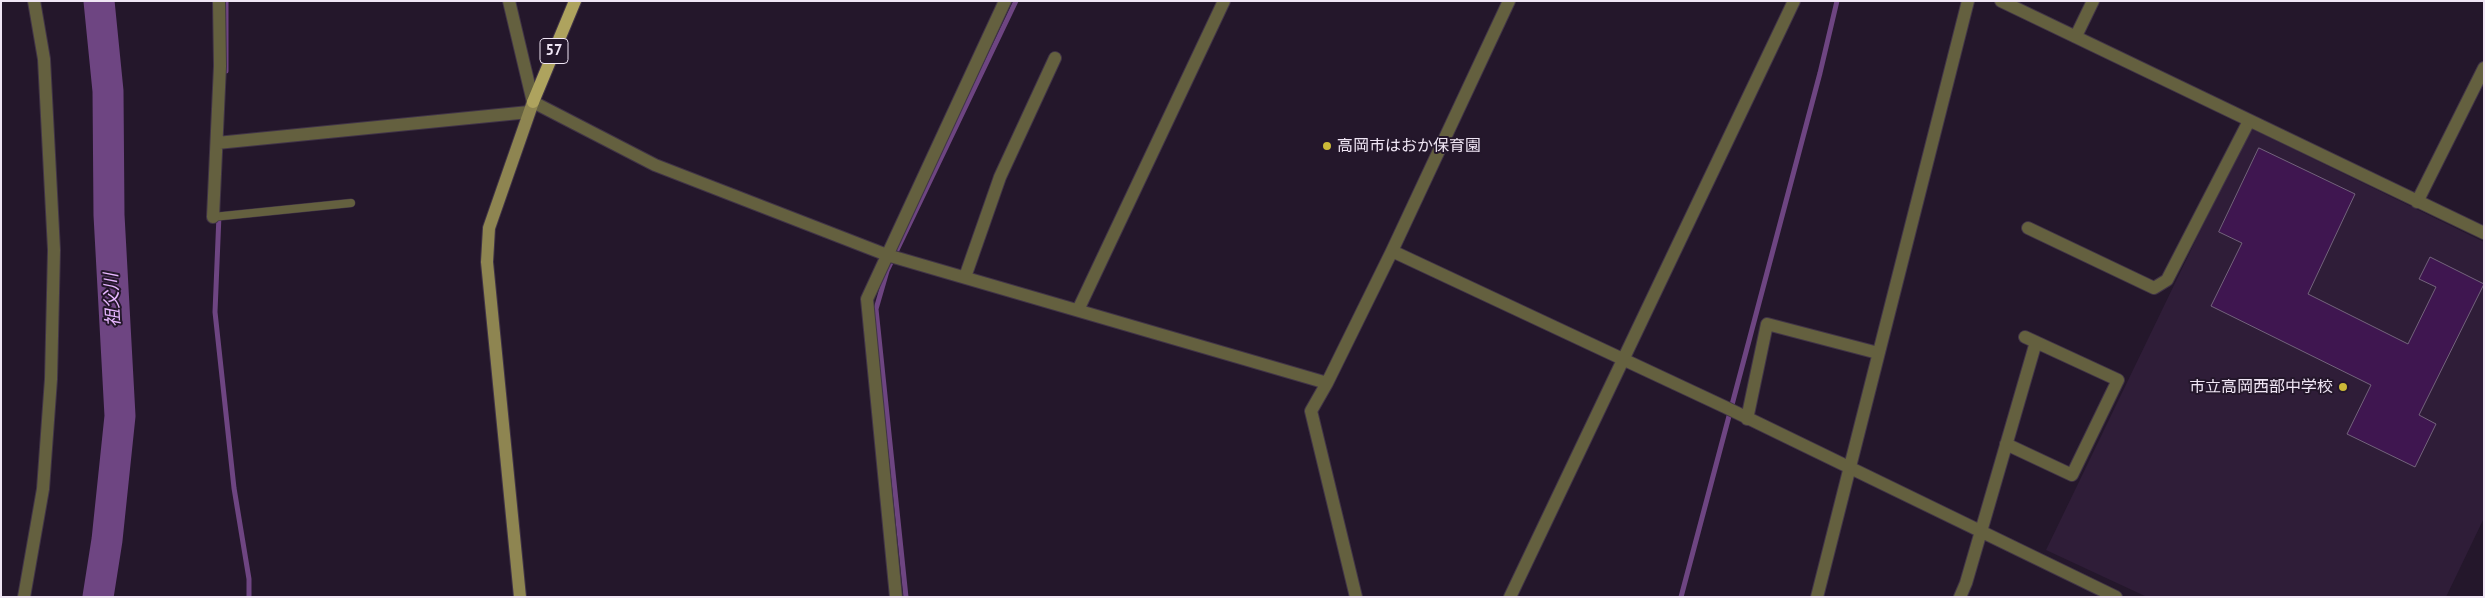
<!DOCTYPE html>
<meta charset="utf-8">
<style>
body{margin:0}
#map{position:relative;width:2485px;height:598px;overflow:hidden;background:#24172b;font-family:"PT Sans",sans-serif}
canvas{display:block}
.frame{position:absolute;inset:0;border:2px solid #f0e6f5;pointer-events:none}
</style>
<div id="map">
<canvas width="2485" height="598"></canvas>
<div class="frame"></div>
</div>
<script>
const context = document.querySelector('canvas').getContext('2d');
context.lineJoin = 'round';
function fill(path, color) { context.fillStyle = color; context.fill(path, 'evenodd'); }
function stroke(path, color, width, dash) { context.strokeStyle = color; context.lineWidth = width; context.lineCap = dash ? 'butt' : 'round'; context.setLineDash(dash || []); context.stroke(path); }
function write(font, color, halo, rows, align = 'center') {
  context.font = font + ' "PT Sans","Noto Sans JP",sans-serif'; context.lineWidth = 4; context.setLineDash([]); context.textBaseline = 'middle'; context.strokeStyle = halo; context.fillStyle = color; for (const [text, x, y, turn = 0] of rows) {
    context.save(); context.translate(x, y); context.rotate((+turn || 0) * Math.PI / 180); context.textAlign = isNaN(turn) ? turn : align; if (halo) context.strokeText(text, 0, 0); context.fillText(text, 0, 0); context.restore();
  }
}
const built = new Path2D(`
 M 2250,128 L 2484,242 L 2484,518 L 2446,597 L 2147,597 L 2046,550 Z`);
const stream = new Path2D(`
 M 226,1 L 226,71
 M 219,215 L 215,312 L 234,488 L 249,579 L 249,597
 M 906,597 L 876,309 L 887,271 L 1016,1
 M 1681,597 L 1820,73 L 1837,1`);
const river = new Path2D(`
 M 98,597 L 107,540 L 120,416 L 109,215 L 108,91 L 99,1`);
const building = new Path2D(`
 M 2259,148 L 2355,194 L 2308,294 L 2408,344 L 2436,287 L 2419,279 L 2430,257 L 2484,284 L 2419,415 L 2436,424 L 2415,467 L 2347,434 L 2371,385 L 2211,306 L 2242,243 L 2219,232 Z`);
const lane = new Path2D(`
 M 213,217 L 351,203`);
const street = new Path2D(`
 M 509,1 L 533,102 L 655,165 L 887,255 L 1327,383
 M 2001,1 L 2484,233
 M 2076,36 L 2093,1
 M 217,143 L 529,112
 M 2417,202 L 2484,68
 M 213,217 L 220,66 L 219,1
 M 2028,228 L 2154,288 L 2167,280 L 2249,121
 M 1392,251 L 1725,407 L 2116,597
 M 965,277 L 1000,177 L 1055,58
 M 1078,310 L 1224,1
 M 1747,419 L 1767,324 L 1878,353
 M 2006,444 L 2072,475 L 2118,380 L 2025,337
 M 24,597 L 43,489 L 51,379 L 54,250 L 44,59 L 34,1
 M 896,597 L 867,299 L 1005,1
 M 1356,597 L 1311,411 L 1327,383 L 1392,251 L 1509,1
 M 1510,597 L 1794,1
 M 1817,597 L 1968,1
 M 1960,597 L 1966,583 L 2036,342`);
const secondary = new Path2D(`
 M 520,597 L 487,262 L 489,228 L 533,102`);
const primary = new Path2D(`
 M 533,102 L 575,1`);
const markers = [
 [1327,146,5,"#ccb938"],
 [2343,387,5,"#ccb938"]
];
const shields = [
 [554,51,28]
];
const shieldNames = [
 ["57",554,51]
];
const poiNames = [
 ["高岡市はおか保育園",1337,146],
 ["市立高岡西部中学校",2333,387,"right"]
];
const waterNames = [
 ["祖父川",113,300,-93]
];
fill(built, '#2f1d38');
stroke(stream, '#6e4582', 5);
stroke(river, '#6e4582', 31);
fill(building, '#3f1650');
stroke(building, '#73637c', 1);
stroke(lane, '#413447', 9);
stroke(street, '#413447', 14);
stroke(secondary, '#413447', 14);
stroke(primary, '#413447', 14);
stroke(lane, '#64603f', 8);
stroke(street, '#64603f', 12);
stroke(secondary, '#8e8551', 12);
stroke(primary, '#aea35e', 12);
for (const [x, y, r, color] of markers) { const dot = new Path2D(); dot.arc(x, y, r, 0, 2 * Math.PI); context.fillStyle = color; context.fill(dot); stroke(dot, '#24172b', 2); }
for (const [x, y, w] of shields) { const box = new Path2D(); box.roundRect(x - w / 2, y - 12.5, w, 25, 4); context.fillStyle = '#24172b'; context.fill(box); stroke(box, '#f0e6f5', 1); }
write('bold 15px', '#f0e6f5', null, shieldNames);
write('16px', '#f0e6f5', '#24172b', poiNames, 'left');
write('italic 18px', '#e7b7ff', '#24172b', waterNames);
</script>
